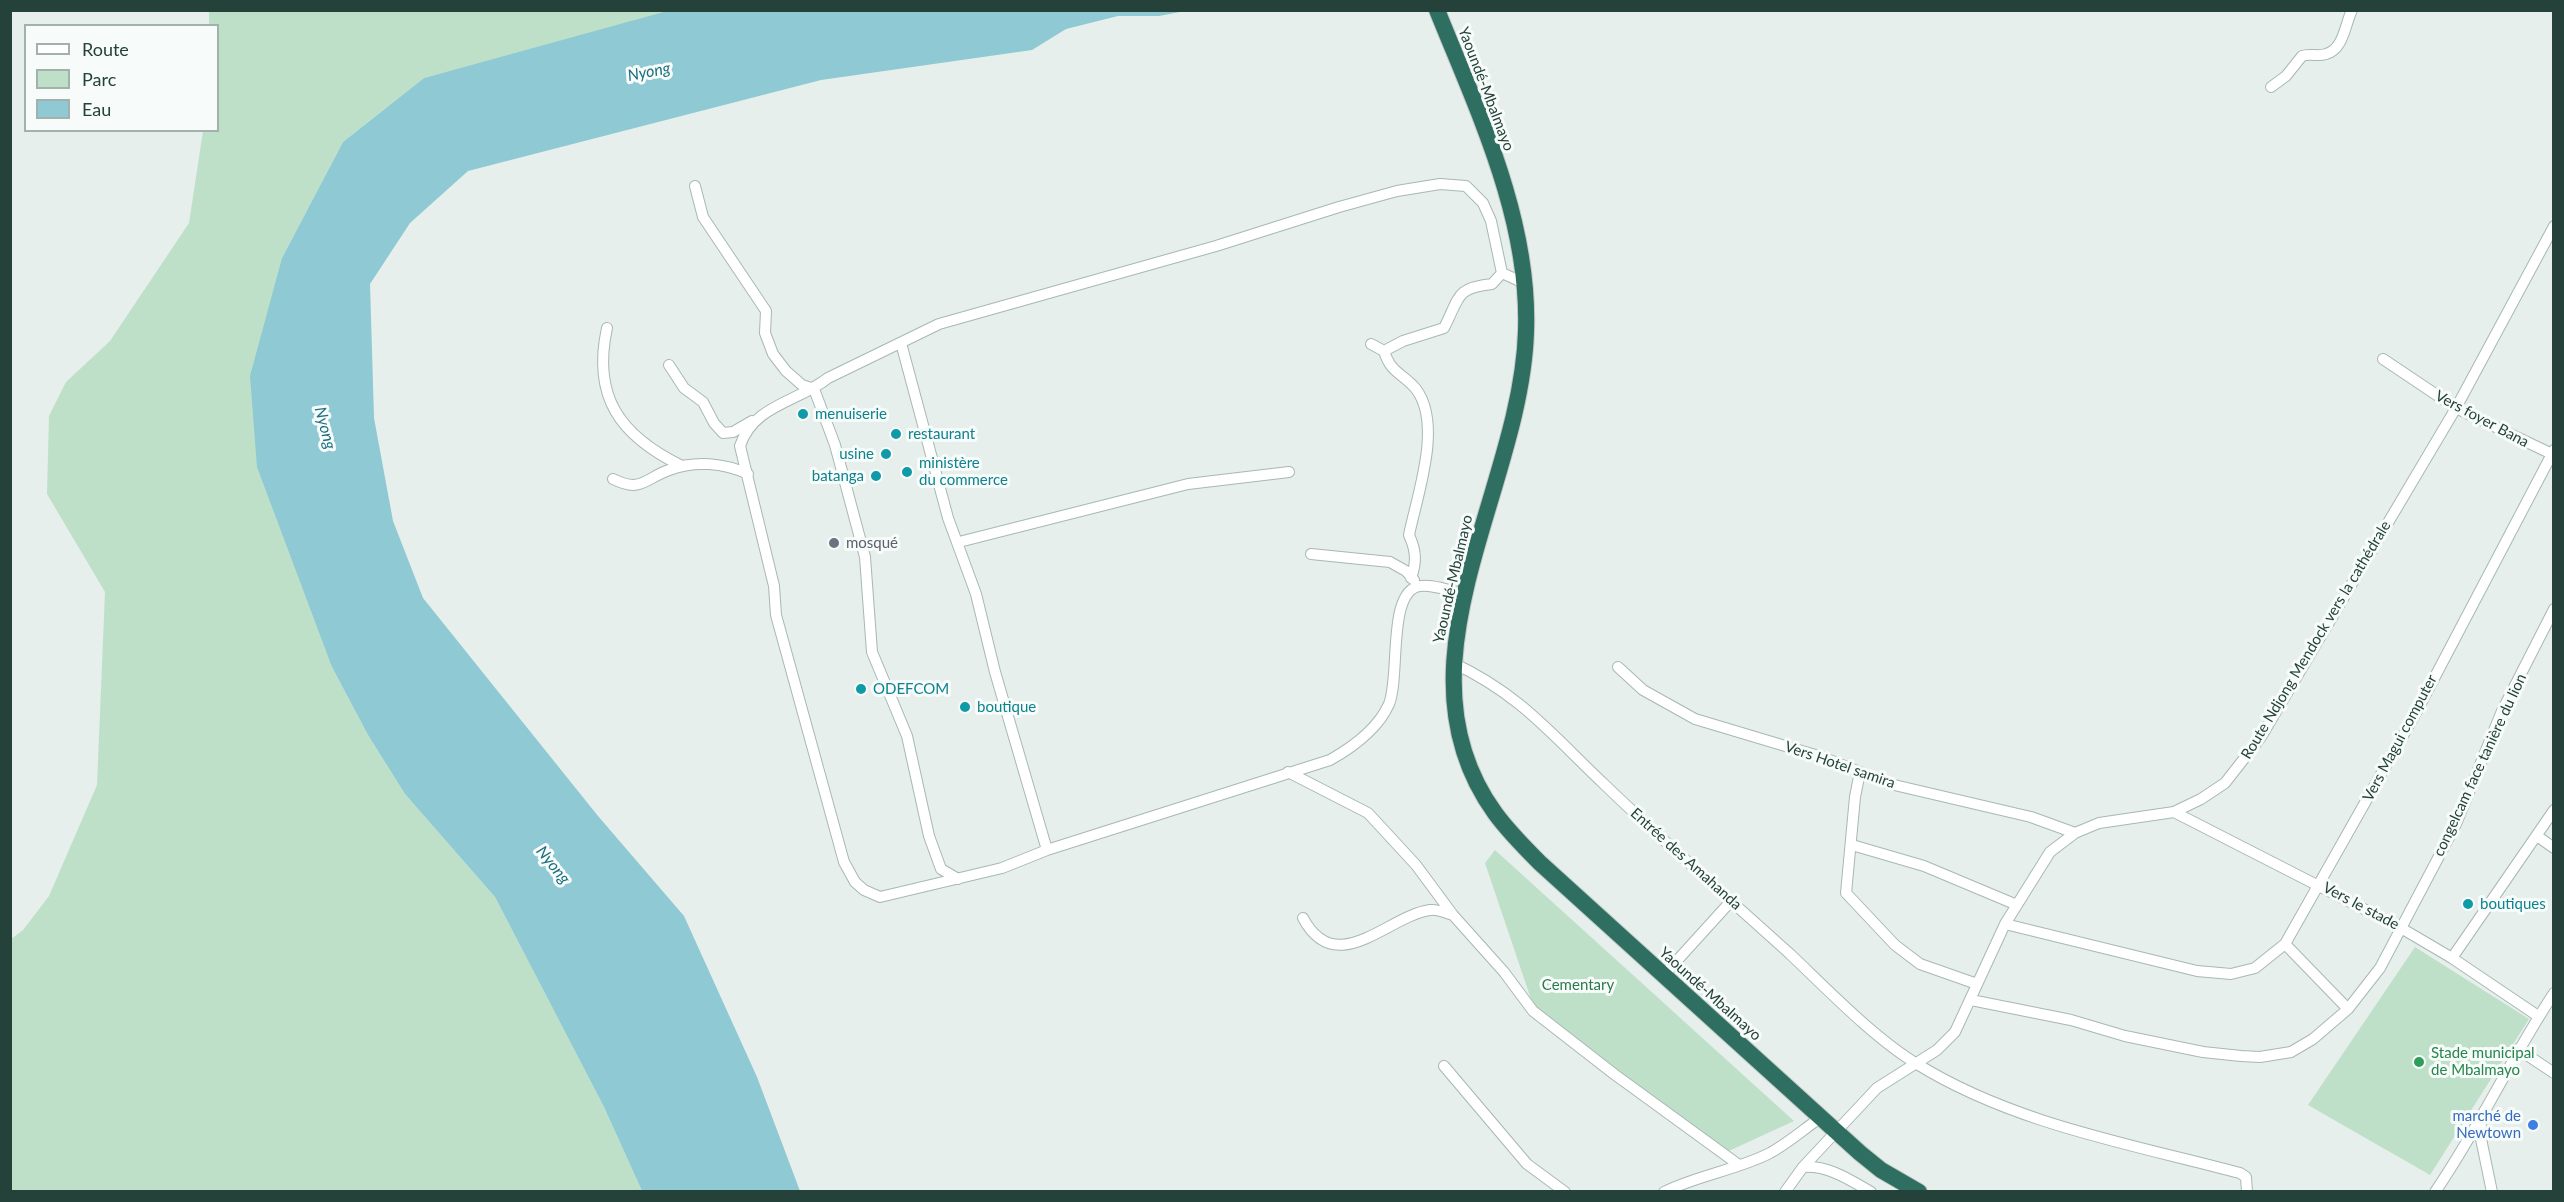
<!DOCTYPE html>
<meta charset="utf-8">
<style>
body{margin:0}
#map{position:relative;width:2564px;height:1202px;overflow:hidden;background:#e6efeb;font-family:Lato,sans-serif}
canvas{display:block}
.frame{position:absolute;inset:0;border:12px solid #24423a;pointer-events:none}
.legend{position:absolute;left:24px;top:24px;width:195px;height:108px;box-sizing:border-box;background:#f7fbf9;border:2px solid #a3b1ad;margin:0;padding:8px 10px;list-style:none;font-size:18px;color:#24423a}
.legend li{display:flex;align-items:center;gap:12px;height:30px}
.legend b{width:30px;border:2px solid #a3b1ad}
</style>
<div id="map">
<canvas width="2564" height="1202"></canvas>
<div class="frame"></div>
<ul class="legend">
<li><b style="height:8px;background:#fff"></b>Route</li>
<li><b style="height:16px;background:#bfe0c8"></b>Parc</li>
<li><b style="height:16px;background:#8ec9d4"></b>Eau</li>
</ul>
</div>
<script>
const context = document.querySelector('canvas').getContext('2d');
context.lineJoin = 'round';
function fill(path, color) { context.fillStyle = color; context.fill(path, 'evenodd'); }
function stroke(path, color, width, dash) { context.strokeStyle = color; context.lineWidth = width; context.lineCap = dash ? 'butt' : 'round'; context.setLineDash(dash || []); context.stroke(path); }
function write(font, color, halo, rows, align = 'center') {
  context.font = font + ' Lato,sans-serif'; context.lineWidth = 6; context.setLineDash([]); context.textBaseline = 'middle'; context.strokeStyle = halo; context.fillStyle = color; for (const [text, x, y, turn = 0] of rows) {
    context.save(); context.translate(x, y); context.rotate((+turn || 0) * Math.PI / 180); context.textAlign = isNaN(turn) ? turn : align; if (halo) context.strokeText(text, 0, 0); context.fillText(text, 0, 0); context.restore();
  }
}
const green = new Path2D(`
 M 209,11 L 671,11 L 424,78 L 343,142 L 282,258 L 332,667 L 368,735 L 405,794 L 495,897 L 604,1107 L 642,1191 L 11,1192 L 11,939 L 23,930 L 49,896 L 97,785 L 105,592 L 47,494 L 49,416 L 66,382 L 110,341 L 189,223 L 203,131 L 218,130 L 218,26 L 209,25 Z
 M 1495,850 L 1794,1121 L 1720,1155 L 1533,1005 L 1485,863 Z
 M 2415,947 L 2529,1019 L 2430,1175 L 2308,1105 Z`);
const water = new Path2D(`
 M 671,10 L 1185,11 L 1159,16 L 1118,16 L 1066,29 L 1032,50 L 821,80 L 468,171 L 410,223 L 370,284 L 374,418 L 393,521 L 423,598 L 598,816 L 684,916 L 757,1077 L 800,1191 L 642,1191 L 604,1107 L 495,897 L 405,794 L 368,735 L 332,667 L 257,467 L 250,376 L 282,258 L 343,142 L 424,78 Z`);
const minor = new Path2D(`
 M 2271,87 L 2286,76 L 2302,56 C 2310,53 2318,57 2326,54 C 2344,49 2345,24 2352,10
 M 695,186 L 703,217 L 766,311 L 765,333 L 773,354 L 786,371 L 802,385 L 814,389 L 835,445 L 865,557 L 872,652 L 907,736 L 929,836 L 941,869 L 958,879
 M 607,328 C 592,397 620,436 682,466
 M 901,343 L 948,518 L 976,594 L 995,672 L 1047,850
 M 1371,344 L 1384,351 L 1403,341 L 1444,328 C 1460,297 1455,288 1492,284 L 1502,273
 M 1384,351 C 1391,374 1403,373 1416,389 C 1443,425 1417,495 1409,535 C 1416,550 1417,562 1411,578
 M 2383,359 L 2456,408 L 2554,455
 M 669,365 L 684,388 L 703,402 L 714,423 L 723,433 L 733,432 L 752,421
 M 613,479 C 641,493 644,479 669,470 C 695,460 724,463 748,474
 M 959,542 L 1188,484 L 1289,472
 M 1311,554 L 1390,562 L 1406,571 L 1414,580
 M 1466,594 C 1452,592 1428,582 1416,587 C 1388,598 1400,677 1389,704 C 1378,729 1353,747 1330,760 L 1047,850 L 1002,868 L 880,897 L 864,890 L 855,882 L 844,862 L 776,615 L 774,586 L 740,446 C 753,405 798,402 828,378 L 939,324 L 1216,246 L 1339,207 L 1397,191 L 1440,184 L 1466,186 L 1483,203 L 1491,221 L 1502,273 L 1524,283
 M 1453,663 C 1520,694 1553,736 1605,785 C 1665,843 1728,898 1790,954 C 1827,989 1874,1038 1917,1064 C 2014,1124 2131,1144 2240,1173 L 2246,1177 L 2247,1192
 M 1618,667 L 1643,690 L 1695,719 L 1822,757 L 1890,784 L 2031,817 L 2075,833
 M 1288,772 L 1368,813 L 1416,865 L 1453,915 L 1504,972 L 1533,1011 L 1614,1074 L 1739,1165
 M 1860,772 L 1855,797 L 1846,893 L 1895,945 L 1920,964 L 1977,984
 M 2174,812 L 2401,928 L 2452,958 L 2538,1016
 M 2537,836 L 2554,848
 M 1852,845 L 1924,866 L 2017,905
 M 1303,918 C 1336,980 1388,916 1430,910 C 1438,909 1446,913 1453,915
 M 2005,924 L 2197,971 L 2231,974 L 2255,968 L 2285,944
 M 2452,958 L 2554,810
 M 1663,976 L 1732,900
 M 1971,1000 L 2071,1020 L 2125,1036 L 2203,1052 L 2241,1056 L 2260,1057 L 2291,1052 L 2313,1039 L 2348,1009 L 2380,968 L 2456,824 L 2502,711 L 2554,609
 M 2348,1009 L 2285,944 L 2418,709 L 2554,450
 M 2518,1049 L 2554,1073
 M 1444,1066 L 1527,1164 L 1565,1192
 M 2481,1123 L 2480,1134 L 2492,1192
 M 1803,1167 C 1828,1165 1850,1180 1871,1192
 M 1664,1192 C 1698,1175 1737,1170 1770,1153 C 1788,1143 1804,1129 1820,1118
 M 1785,1192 L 1803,1167 L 1877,1088 L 1937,1050 L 1955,1032 L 2005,924 L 2050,852 L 2075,833 L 2099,823 L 2174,812 L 2201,799 L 2225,783 L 2261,737 L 2456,408 L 2554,226
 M 2435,1192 C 2479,1128 2511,1058 2554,993`);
const highway = new Path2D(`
 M 1437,10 C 1478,112 1530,219 1526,331 C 1522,489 1388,665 1495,813 C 1508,831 1524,847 1540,863 L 1860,1153 L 1881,1170 L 1919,1192`);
const markers = [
 [803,414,6,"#0f9aa8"],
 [896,434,6,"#0f9aa8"],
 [886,454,6,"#0f9aa8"],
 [907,472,6,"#0f9aa8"],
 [876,476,6,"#0f9aa8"],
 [834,543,6,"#6b7280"],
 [861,689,6,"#0f9aa8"],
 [965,707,6,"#0f9aa8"],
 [2468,904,6,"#0f9aa8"],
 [2419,1062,6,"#2e9e5b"],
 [2533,1125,6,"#3f7fe0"]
];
const streetNames = [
 ["Yaoundé-Mbalmayo",1486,89,69],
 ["Vers foyer Bana",2482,419,28],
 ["Yaoundé-Mbalmayo",1453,579,-77],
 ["Route Ndjong Mendock vers la cathédrale",2316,640,-59],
 ["Vers Magui computer",2400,738,-62],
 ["Vers Hotel samira",1840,765,19],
 ["congelcam face tanière du lion",2480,765,-65],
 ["Entrée des Amahanda",1686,859,42],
 ["Vers le stade",2361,906,28],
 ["Yaoundé-Mbalmayo",1710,994,42]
];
const cultureNames = [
 ["menuiserie",815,414],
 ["restaurant",908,434],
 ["usine",874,454,"right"],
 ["ministère",919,463],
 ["du commerce",919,480],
 ["batanga",864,476,"right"],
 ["ODEFCOM",873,689],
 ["boutique",977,707],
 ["boutiques",2480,904]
];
const worshipNames = [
 ["mosqué",846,543]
];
const parkNames = [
 ["Cementary",1578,985]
];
const leisureNames = [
 ["Stade municipal",2431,1053],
 ["de Mbalmayo",2431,1070]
];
const shopNames = [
 ["marché de",2521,1116],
 ["Newtown",2521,1133]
];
const waterNames = [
 ["Nyong",649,72,-11],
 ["Nyong",325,428,75],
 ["Nyong",553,865,51]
];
fill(green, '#bfe0c8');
fill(water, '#8ec9d4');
stroke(minor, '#a8b8b2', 12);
stroke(highway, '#c2cac8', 18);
stroke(minor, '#fff', 10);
stroke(highway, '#2f6f62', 16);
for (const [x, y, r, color] of markers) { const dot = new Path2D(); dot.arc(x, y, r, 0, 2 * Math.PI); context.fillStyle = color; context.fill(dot); stroke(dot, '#f7fbf9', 2); }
write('15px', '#24423a', '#f7fbf9', streetNames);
write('15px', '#0d838f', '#f7fbf9', cultureNames, 'left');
write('15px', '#5b616d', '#f7fbf9', worshipNames, 'left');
write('15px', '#2d7a4b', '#f7fbf9', parkNames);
write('15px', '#27864d', '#f7fbf9', leisureNames, 'left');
write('15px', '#366cbe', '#f7fbf9', shopNames, 'right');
write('italic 16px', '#1c6f80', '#f7fbf9', waterNames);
</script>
